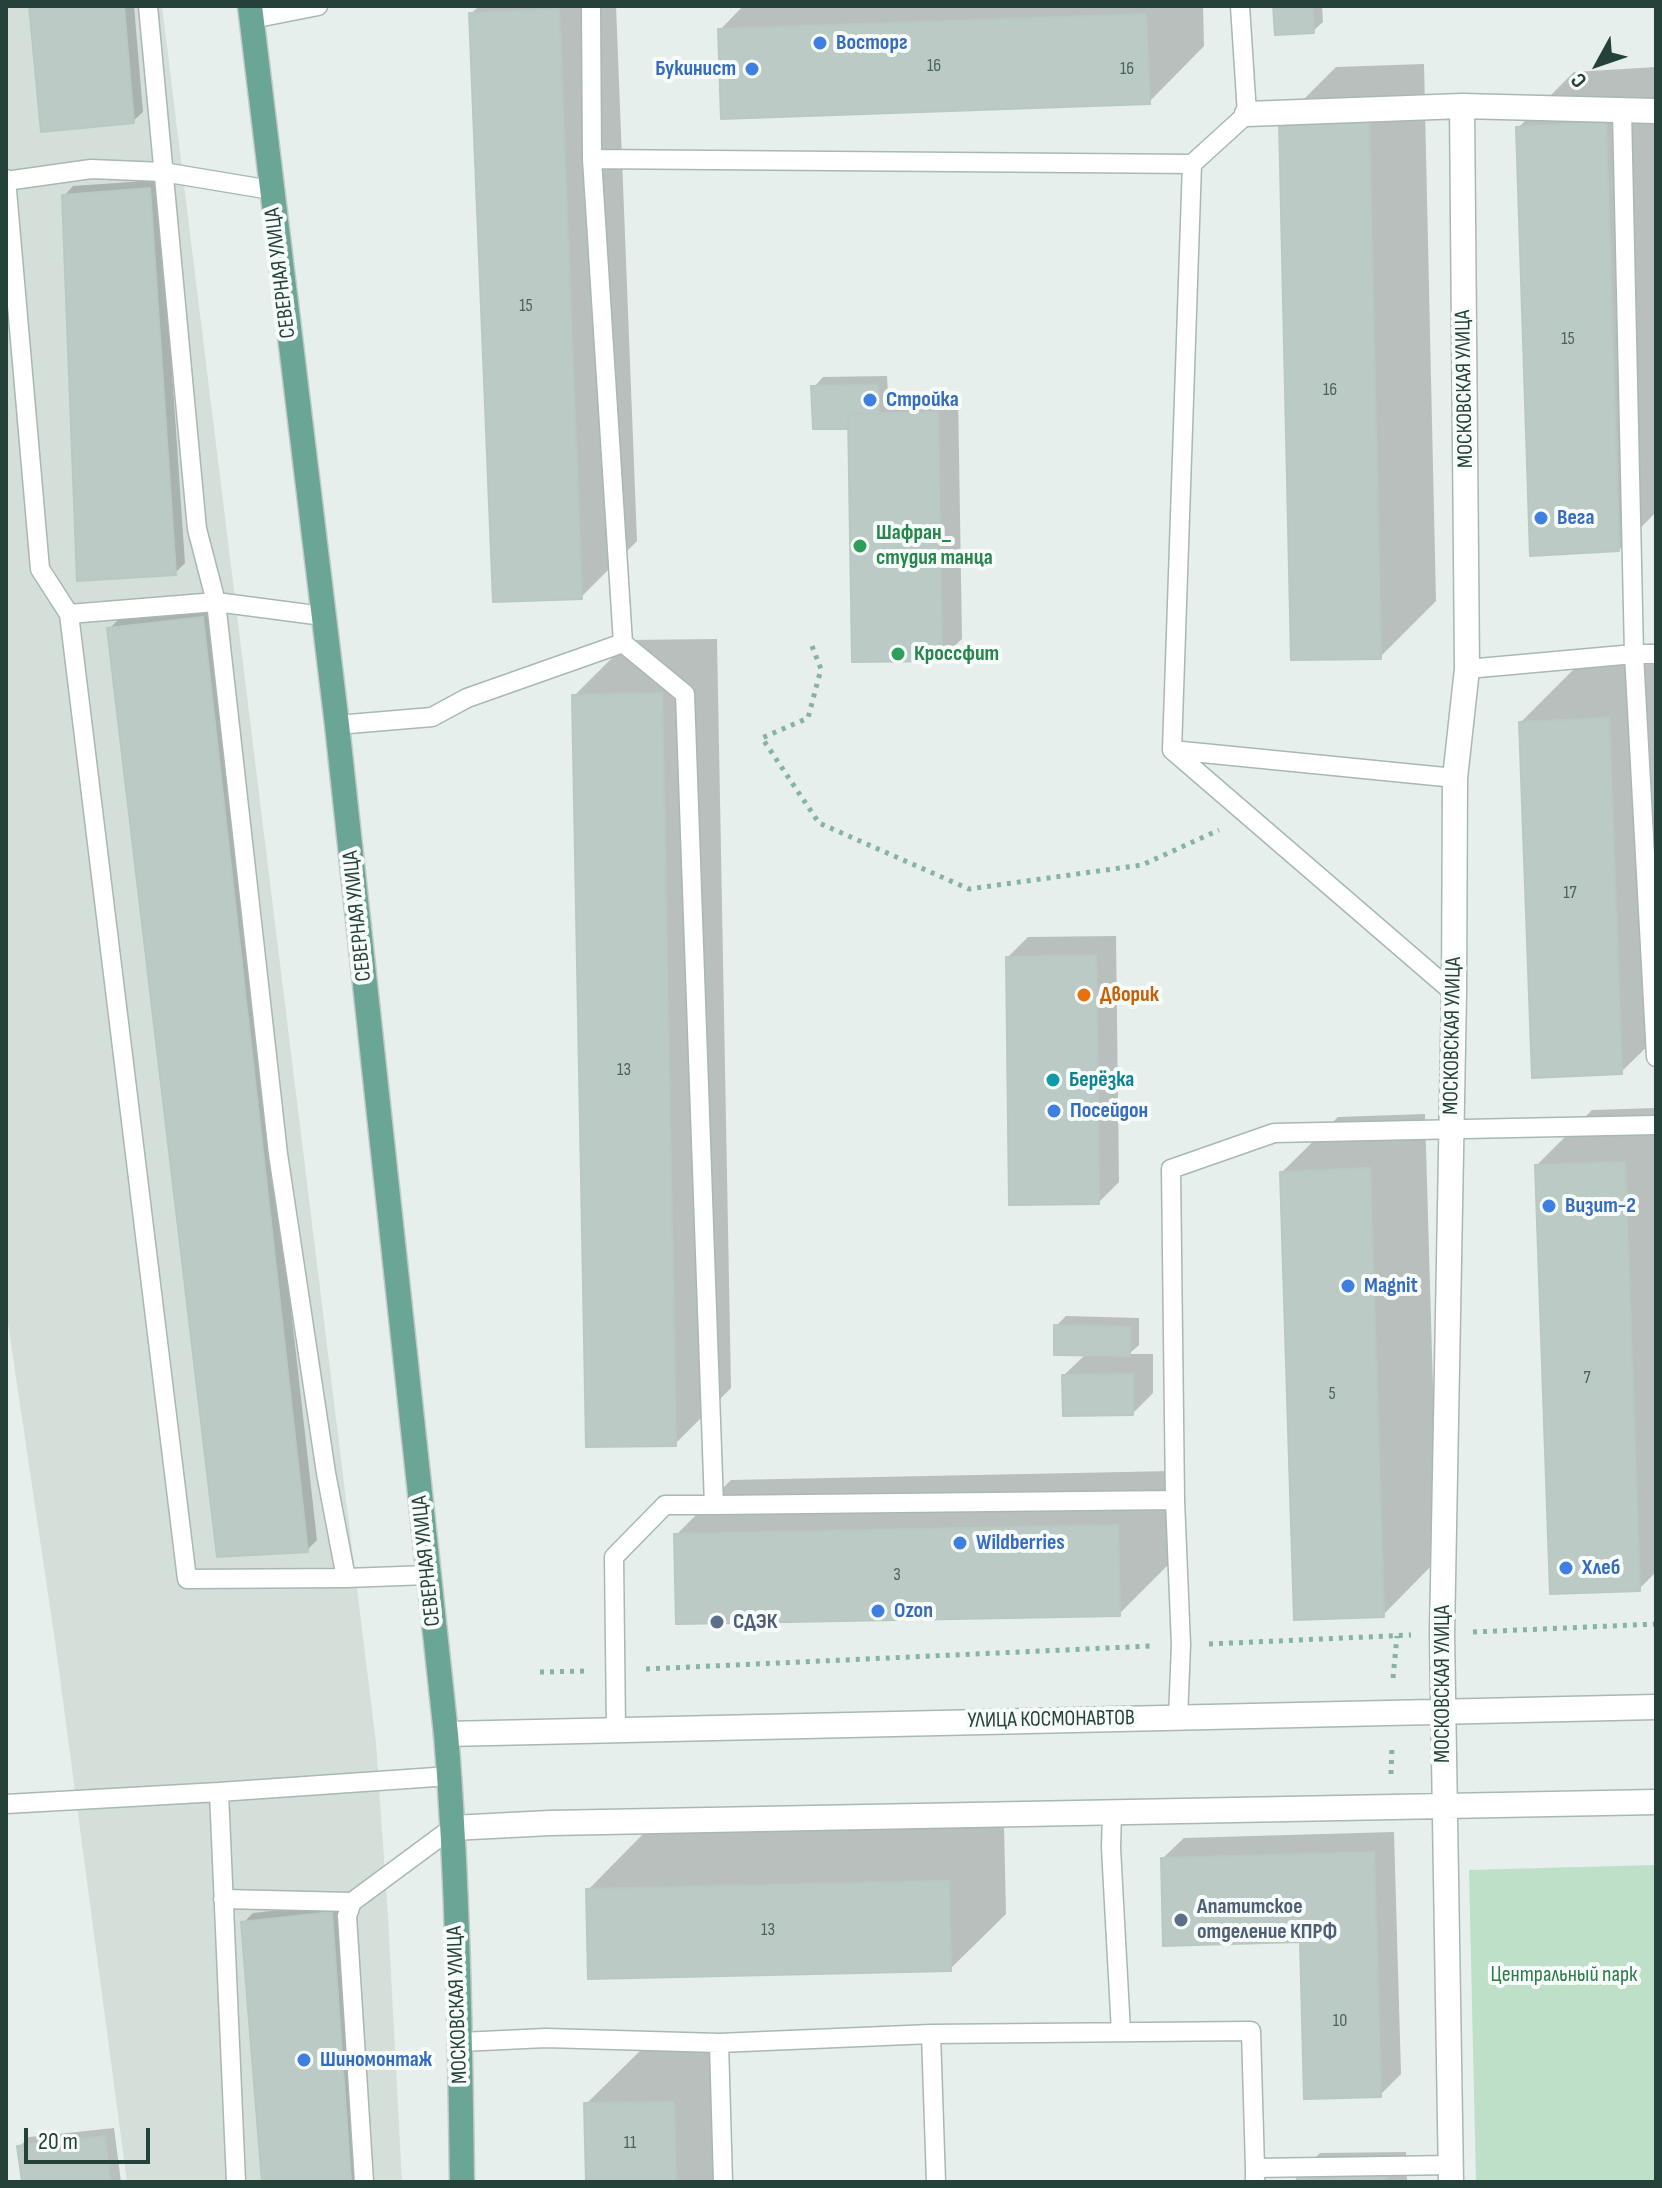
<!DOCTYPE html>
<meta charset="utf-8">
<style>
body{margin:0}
#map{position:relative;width:1662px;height:2188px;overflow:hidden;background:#e6efeb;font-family:"Sofia Sans Condensed",sans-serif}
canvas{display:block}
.frame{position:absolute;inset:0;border:8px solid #24423a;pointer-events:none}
.north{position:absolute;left:1558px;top:24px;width:80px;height:80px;-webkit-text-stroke:6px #f7fbf9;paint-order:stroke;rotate:230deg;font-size:22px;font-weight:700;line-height:32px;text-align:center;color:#24423a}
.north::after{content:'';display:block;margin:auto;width:28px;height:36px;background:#24423a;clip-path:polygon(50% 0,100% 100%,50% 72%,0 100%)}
.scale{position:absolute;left:24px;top:2128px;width:126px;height:36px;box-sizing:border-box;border:4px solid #24423a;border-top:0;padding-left:10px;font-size:24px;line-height:28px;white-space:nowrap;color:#24423a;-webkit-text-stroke:6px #f7fbf9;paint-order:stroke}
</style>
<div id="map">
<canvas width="1662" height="2188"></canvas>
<div class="frame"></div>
<div class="north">С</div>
<div class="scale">20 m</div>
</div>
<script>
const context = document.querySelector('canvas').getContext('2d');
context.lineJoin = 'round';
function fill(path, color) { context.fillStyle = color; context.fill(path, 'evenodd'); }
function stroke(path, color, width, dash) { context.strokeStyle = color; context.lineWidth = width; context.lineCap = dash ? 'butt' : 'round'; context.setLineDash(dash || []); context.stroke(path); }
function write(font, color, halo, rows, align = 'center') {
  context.font = font + ' "Sofia Sans Condensed",sans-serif'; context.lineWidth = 8; context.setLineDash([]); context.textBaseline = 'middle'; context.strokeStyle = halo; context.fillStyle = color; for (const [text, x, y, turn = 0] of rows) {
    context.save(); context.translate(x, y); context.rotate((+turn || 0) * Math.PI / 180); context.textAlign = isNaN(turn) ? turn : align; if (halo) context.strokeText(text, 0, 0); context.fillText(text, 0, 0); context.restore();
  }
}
const built = new Path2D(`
 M 6,6 L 162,6 L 376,1743 L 388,1917 L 402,2182 L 127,2182 L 56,1648 L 6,1310 Z`);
const green = new Path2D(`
 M 1656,1865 L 1656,2182 L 1476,2182 L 1469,1870 Z`);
const shadow = new Path2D(`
 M 31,6 L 134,6 L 143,112 L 133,121 Z
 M 479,6 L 616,6 L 637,541 L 581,597 L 471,14 Z
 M 743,6 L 1203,6 L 1204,46 L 1149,102 L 720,30 Z
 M 1275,6 L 1322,6 L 1323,22 L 1313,31 Z
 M 1424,64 L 1436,601 L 1380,657 L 1281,122 L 1336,67 Z
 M 1656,67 L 1656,512 L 1619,550 L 1518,128 L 1574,72 Z
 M 159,180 L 185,563 L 175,573 L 64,196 L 73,186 Z
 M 887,376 L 888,394 L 958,393 L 962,639 L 941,659 L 851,427 L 814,387 L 823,377 Z
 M 212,608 L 317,1540 L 307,1550 L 109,629 L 119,619 Z
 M 717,639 L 731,1388 L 675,1444 L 574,696 L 630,640 Z
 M 1656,664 L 1656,1038 L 1621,1072 L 1521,722 L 1576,667 Z
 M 1116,936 L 1119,1182 L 1099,1202 L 1008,957 L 1028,937 Z
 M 1656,1108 L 1656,1572 L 1639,1589 L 1537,1165 L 1592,1110 Z
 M 1425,1114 L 1438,1559 L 1383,1615 L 1282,1172 L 1338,1117 Z
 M 1066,1316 L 1139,1318 L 1139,1345 L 1129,1354 L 1153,1354 L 1153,1393 L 1133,1413 L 1064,1375 L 1086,1354 L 1056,1326 Z
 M 1173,1471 L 1175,1558 L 1119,1614 L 676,1535 L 731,1480 Z
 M 1004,1826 L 1006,1914 L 950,1969 L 588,1890 L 643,1834 Z
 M 1394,1832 L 1401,2074 L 1380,2095 L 1301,1940 L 1163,1858 L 1184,1838 Z
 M 341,1903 L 361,2182 L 264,2182 L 243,1923 L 253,1913 Z
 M 729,2047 L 732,2182 L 588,2182 L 586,2104 L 642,2049 Z
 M 114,2128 L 121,2182 L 24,2182 L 19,2147 L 29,2137 Z
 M 1406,2152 L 1407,2182 L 1299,2182 L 1299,2174 L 1320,2153 Z`);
const building = new Path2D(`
 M 29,6 L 124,6 L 134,123 L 41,132 Z
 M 1273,6 L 1312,6 L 1314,33 L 1275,35 Z
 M 559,9 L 582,599 L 493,602 L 469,13 Z
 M 1146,14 L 1150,104 L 721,119 L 718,29 Z
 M 1369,119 L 1381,659 L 1291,660 L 1279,121 Z
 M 1606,122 L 1619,551 L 1530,556 L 1516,127 Z
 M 150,188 L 176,575 L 77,581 L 62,195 Z
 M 878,385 L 879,413 L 848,414 L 849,429 L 813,429 L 811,386 Z
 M 938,412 L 942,661 L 852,662 L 848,414 Z
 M 203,617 L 308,1552 L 217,1557 L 107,628 Z
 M 662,693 L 676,1446 L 586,1447 L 572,695 Z
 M 1609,718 L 1622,1074 L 1532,1078 L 1519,722 Z
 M 1096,955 L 1099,1204 L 1009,1205 L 1006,957 Z
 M 1625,1162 L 1640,1591 L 1550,1594 L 1535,1165 Z
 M 1370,1168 L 1384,1617 L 1294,1620 L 1280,1172 Z
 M 1054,1325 L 1130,1327 L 1130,1356 L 1054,1355 Z
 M 1133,1374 L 1133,1415 L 1063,1416 L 1062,1375 Z
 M 1118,1525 L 1120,1616 L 676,1624 L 674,1534 Z
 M 1374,1852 L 1381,2097 L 1304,2099 L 1300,1942 L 1163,1946 L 1161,1858 Z
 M 949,1881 L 951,1971 L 588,1979 L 586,1889 Z
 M 332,1912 L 351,2182 L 262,2182 L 241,1922 Z
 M 674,2102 L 676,2182 L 586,2182 L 584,2103 Z
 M 105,2136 L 110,2182 L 22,2182 L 17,2146 Z
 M 1386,2172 L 1387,2182 L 1297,2182 L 1297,2173 Z`);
const path = new Path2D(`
 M 812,646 L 821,669 L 808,718 L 762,738 L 819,823 L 969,889 L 1142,865 L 1219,830
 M 1473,1632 L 1656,1624
 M 1209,1644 L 1411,1635
 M 646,1669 L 1151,1646
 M 540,1672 L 588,1671
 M 1393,1678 L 1397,1636
 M 1391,1774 L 1392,1744`);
const service = new Path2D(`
 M 148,6 L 197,529 L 216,602 L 278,1154 L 326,1473 L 346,1578
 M 591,6 L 592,159 L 1192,164 L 1247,114 L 1240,6
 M 252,19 L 318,6
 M 592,159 L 623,643
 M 1192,164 L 1172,750 L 1455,778
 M 6,179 L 40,569 L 69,614
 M 6,181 L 91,169 L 163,172 L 271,190
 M 323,616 L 216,602 L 69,614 L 187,1579 L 346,1578 L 428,1575
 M 1656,654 L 1634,654 L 1656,1057
 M 1467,669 L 1634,654 L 1622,111
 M 337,725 L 432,717 L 467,698 L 623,643 L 685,694 L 714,1505 L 1175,1500
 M 1172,750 L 1454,993
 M 1178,1718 L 1181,1645 L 1175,1500 L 1171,1169 L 1274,1133 L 1656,1125
 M 616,1730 L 614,1557 L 665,1505 L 714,1505
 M 6,1804 L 219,1792
 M 1112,1811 L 1111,1848 L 1121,2032
 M 223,1899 L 352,1902
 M 931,2034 L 1251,2031 L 1255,2168
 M 461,2042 L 546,2038 L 719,2043 L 931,2034 L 936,2182
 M 719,2043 L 723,2182
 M 236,2182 L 219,1792 L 450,1776
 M 364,2182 L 347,1916 L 352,1902 L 452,1828
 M 1255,2182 L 1255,2168 L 1451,2165`);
const minor = new Path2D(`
 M 1247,114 L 1462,106 L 1656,111
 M 446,1734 L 1656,1707
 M 452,1828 L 550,1823 L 1656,1802
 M 1451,2182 L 1442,1634 L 1454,993 L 1455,778 L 1467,669 L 1462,106`);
const primary = new Path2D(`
 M 250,6 L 337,725 L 446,1734 C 458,1883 460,2033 462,2182`);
const markers = [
 [820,43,8,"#3f7fe0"],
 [752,69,8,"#3f7fe0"],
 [870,400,8,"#3f7fe0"],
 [1541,518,8,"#3f7fe0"],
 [860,546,8,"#2e9e5b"],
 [898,654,8,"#2e9e5b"],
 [1084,995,8,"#e8710a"],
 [1053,1080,8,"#0f9aa8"],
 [1054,1111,8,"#3f7fe0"],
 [1549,1206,8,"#3f7fe0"],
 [1348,1286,8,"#3f7fe0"],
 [960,1543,8,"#3f7fe0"],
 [1566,1568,8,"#3f7fe0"],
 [878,1611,8,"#3f7fe0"],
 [717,1622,8,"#5c6f8a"],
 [1181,1920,8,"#5c6f8a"],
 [304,2060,8,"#3f7fe0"]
];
const numberNames = [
 ["16",934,66],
 ["16",1127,69],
 ["15",526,306],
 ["15",1568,339],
 ["16",1330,390],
 ["17",1570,893],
 ["13",624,1070],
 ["7",1587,1378],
 ["5",1332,1394],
 ["3",897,1575],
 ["13",768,1930],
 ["10",1340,2021],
 ["11",630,2143]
];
const shopNames = [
 ["Восторг",836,43],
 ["Букинист",736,69,"right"],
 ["Стройка",886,400],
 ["Вега",1557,518],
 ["Посейдон",1070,1111],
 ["Визит-2",1565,1206],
 ["Magnit",1364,1286],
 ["Wildberries",976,1543],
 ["Хлеб",1582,1568],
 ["Ozon",894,1611],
 ["Шиномонтаж",320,2060]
];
const streetNames = [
 ["СЕВЕРНАЯ УЛИЦА",281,273,-97],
 ["МОСКОВСКАЯ УЛИЦА",1465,389,-91],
 ["СЕВЕРНАЯ УЛИЦА",358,916,-96],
 ["МОСКОВСКАЯ УЛИЦА",1453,1036,-89],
 ["СЕВЕРНАЯ УЛИЦА",427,1561,-96],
 ["МОСКОВСКАЯ УЛИЦА",1443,1684,-90],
 ["УЛИЦА КОСМОНАВТОВ",1051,1720,-1],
 ["МОСКОВСКАЯ УЛИЦА",458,2005,-92]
];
const leisureNames = [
 ["Шафран_",876,533],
 ["студия танца",876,558],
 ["Кроссфит",914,654]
];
const foodNames = [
 ["Дворик",1100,995]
];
const cultureNames = [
 ["Берёзка",1069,1080]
];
const serviceNames = [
 ["СДЭК",733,1622],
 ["Апатитское",1197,1907],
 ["отделение КПРФ",1197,1932]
];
const parkNames = [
 ["Центральный парк",1564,1975]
];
fill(built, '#d4dfda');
fill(green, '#bfe0c8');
fill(shadow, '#0003');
fill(building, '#bbcac4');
stroke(building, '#b8c9c2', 2);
stroke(service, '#a8b8b2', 21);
stroke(minor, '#a8b8b2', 27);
stroke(primary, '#c2cac8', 27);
stroke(path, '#86b3a5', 5, [4, 6]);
stroke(service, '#fff', 18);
stroke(minor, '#fff', 24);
stroke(primary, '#6aa596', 24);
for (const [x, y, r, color] of markers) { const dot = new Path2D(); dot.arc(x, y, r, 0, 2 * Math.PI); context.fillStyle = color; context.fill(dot); stroke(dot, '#f7fbf9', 3); }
write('18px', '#4a645c', null, numberNames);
write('bold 22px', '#366cbe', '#f7fbf9', shopNames, 'left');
write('22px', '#24423a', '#f7fbf9', streetNames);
write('bold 22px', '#27864d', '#f7fbf9', leisureNames, 'left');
write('bold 22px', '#c56008', '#f7fbf9', foodNames, 'left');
write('bold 22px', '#0d838f', '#f7fbf9', cultureNames, 'left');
write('bold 22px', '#4e5e75', '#f7fbf9', serviceNames, 'left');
write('22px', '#2d7a4b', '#f7fbf9', parkNames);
</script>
